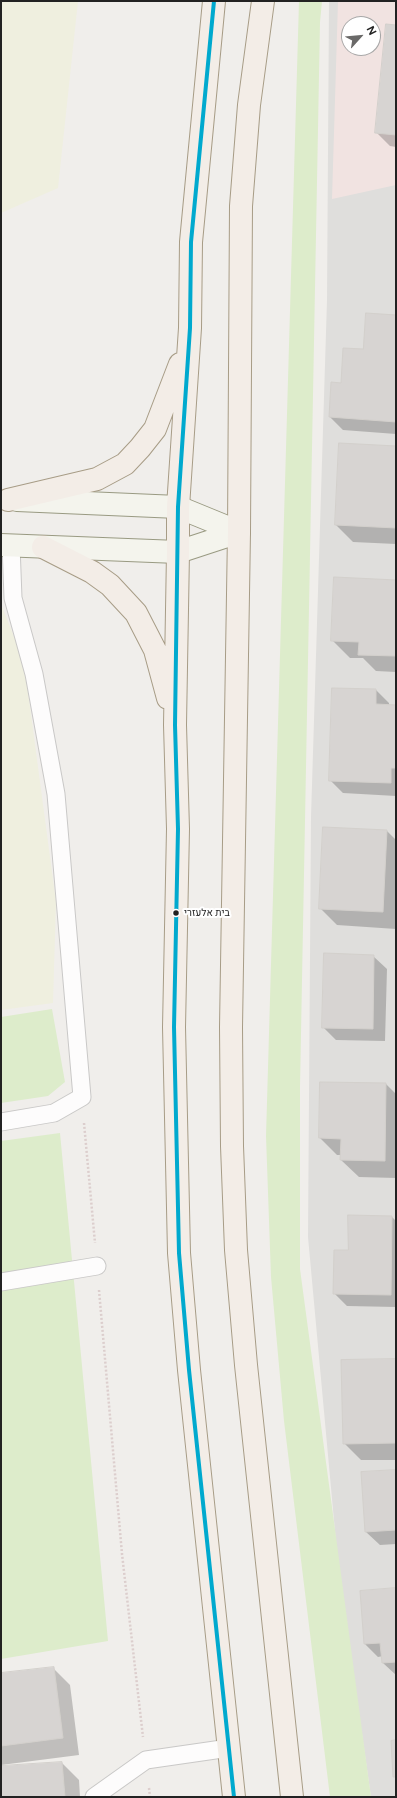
<!DOCTYPE html>
<meta charset="utf-8">
<style>
body{margin:0}
#map{position:relative;width:397px;height:1798px;overflow:hidden;background:#f0eeeb;font-family:Figtree,sans-serif}
canvas{display:block}
.frame{position:absolute;inset:0;border:2px solid #222;pointer-events:none}
.north{position:absolute;left:341px;top:16px;width:40px;height:40px;box-sizing:border-box;background:#fff;border:1px solid #a7a7a7;border-radius:50%;rotate:63deg;font-size:11px;font-weight:700;line-height:16px;text-align:center;color:#222}
.north::after{content:'';display:block;margin:auto;width:14px;height:18px;background:#6a6968;clip-path:polygon(50% 0,100% 100%,50% 72%,0 100%)}
</style>
<div id="map">
<canvas width="397" height="1798"></canvas>
<div class="frame"></div>
<div class="north">N</div>
</div>
<script>
const context = document.querySelector('canvas').getContext('2d');
context.lineJoin = 'round';
function fill(path, color) { context.fillStyle = color; context.fill(path, 'evenodd'); }
function stroke(path, color, width, dash) { context.strokeStyle = color; context.lineWidth = width; context.lineCap = dash ? 'butt' : 'round'; context.setLineDash(dash || []); context.stroke(path); }
function write(font, color, halo, rows, align = 'center') {
  context.font = font + ' Figtree,Heebo,sans-serif'; context.lineWidth = 4; context.setLineDash([]); context.textBaseline = 'middle'; context.strokeStyle = halo; context.fillStyle = color; for (const [text, x, y, turn = 0] of rows) {
    context.save(); context.translate(x, y); context.rotate((+turn || 0) * Math.PI / 180); context.textAlign = isNaN(turn) ? turn : align; if (halo) context.strokeText(text, 0, 0); context.fillText(text, 0, 0); context.restore();
  }
}
const residential = new Path2D(`
 M 329,1 L 396,1 L 396,1797 L 371,1797 L 339,1575 L 308,1237 L 311,817 L 327,300 ZM 349,24 L 373,24 L 373,48 L 349,48 Z`);
const commercial = new Path2D(`
 M 338,1 L 396,1 L 396,185 L 332,199 ZM 349,24 L 373,24 L 373,48 L 349,48 Z`);
const farmland = new Path2D(`
 M 1,1 L 78,1 L 58,188 L 1,213 Z
 M 1,604 L 24,662 L 56,902 L 53,1003 L 1,1010 Z`);
const grass = new Path2D(`
 M 299,1 L 322,1 L 320,22 L 300,1086 L 300,1269 L 371,1797 L 330,1797 L 284,1421 L 271,1277 L 266,1136 Z
 M 52,1009 L 65,1082 L 48,1096 L 1,1103 L 1,1017 Z
 M 60,1133 L 108,1641 L 1,1659 L 1,1141 Z`);
const shadow = new Path2D(`
 M 396,26 L 396,147 L 390,146 L 377,133 Z
 M 396,316 L 396,434 L 343,430 L 330,417 L 342,384 L 364,350 Z
 M 396,447 L 396,544 L 353,542 L 336,525 Z
 M 396,581 L 396,672 L 376,671 L 363,658 L 350,658 L 333,641 Z
 M 376,690 L 389,703 L 389,706 L 396,706 L 396,796 L 343,793 L 330,780 Z
 M 387,831 L 396,840 L 396,929 L 337,925 L 320,908 Z
 M 373,956 L 387,969 L 385,1041 L 336,1040 L 323,1027 Z
 M 386,1084 L 396,1094 L 396,1178 L 359,1177 L 341,1160 L 342,1155 L 337,1155 L 320,1138 Z
 M 392,1217 L 396,1221 L 396,1307 L 347,1306 L 334,1293 L 349,1251 Z
 M 396,1360 L 396,1460 L 361,1460 L 344,1443 Z
 M 396,1471 L 396,1544 L 380,1545 L 366,1532 Z
 M 396,1589 L 396,1675 L 383,1663 L 383,1656 L 378,1657 L 365,1644 Z
 M 53,1668 L 70,1685 L 79,1755 L 1,1765 L 1,1674 Z
 M 62,1763 L 79,1780 L 80,1797 L 1,1797 L 1,1767 Z`);
const building = new Path2D(`
 M 386,24 L 396,25 L 396,135 L 375,133 Z
 M 366,313 L 396,315 L 396,422 L 329,417 L 331,382 L 341,383 L 343,348 L 363,349 Z
 M 339,443 L 396,446 L 396,528 L 335,525 Z
 M 334,577 L 396,580 L 396,656 L 358,655 L 359,642 L 331,641 Z
 M 332,688 L 376,689 L 376,704 L 396,705 L 396,768 L 391,768 L 391,783 L 329,781 Z
 M 323,827 L 387,830 L 383,912 L 319,909 Z
 M 324,953 L 374,955 L 373,1029 L 322,1028 Z
 M 320,1082 L 386,1083 L 385,1161 L 340,1160 L 341,1139 L 319,1138 Z
 M 348,1215 L 392,1216 L 391,1295 L 333,1294 L 334,1250 L 348,1250 Z
 M 396,1359 L 396,1443 L 343,1444 L 341,1360 Z
 M 396,1470 L 396,1530 L 365,1532 L 361,1472 Z
 M 396,1588 L 396,1662 L 382,1663 L 380,1643 L 364,1644 L 360,1591 Z
 M 54,1667 L 63,1738 L 1,1746 L 1,1673 Z
 M 396,1740 L 396,1777 L 393,1777 L 391,1741 Z
 M 62,1762 L 65,1797 L 1,1797 L 1,1766 Z`);
const path = new Path2D(`
 M 84,1123 L 95,1243
 M 99,1290 L 122,1554 L 143,1737
 M 149,1788 L 150,1797`);
const lane = new Path2D(`
 M 1,1122 L 54,1113 L 82,1097 L 56,794 L 34,674 L 13,598 L 11,545
 M 1,1282 L 97,1266
 M 94,1797 L 146,1760 L 229,1748`);
const secondary = new Path2D(`
 M 17,500 L 178,507 L 239,532
 M 1,545 L 178,552 L 239,532`);
const primary = new Path2D(`
 M 214,1 L 191,242 L 190,328 L 178,507 L 178,552 L 175,725 L 178,829 L 174,1027 L 179,1253 L 189,1370 L 234,1797
 M 263,1 L 249,105 L 241,206 L 239,532 L 231,1027 L 232,1146 L 236,1250 L 246,1365 L 292,1797
 M 8,500 L 97,479 L 125,464 L 140,448 L 155,429 L 180,364
 M 43,547 L 92,572 L 110,585 L 136,613 L 155,650 L 168,698`);
const bus1 = new Path2D(`
 M 214,1 L 191,242 L 190,328 L 178,507 L 175,725 L 178,829 L 174,1027 L 179,1253 L 189,1370 L 234,1797`);
const markers = [
 [176,913,3.5,"#222"]
];
const busNames = [
 ["בית אלעזרי",184,913]
];
fill(residential, '#dfdedc');
fill(commercial, '#f1e3e1');
fill(farmland, '#efefdf');
fill(grass, '#ddeccb');
fill(shadow, '#0003');
fill(building, '#d7d4d2');
stroke(building, '#d3d0cc', 1);
stroke(lane, '#c9c8c7', 19);
stroke(secondary, '#999a82', 24);
stroke(primary, '#a79c86', 24);
stroke(path, '#dccecd', 2.5, [2, 2]);
stroke(lane, '#fdfcfc', 17);
stroke(secondary, '#f4f4ed', 22);
stroke(primary, '#f3ede7', 22);
stroke(bus1, '#00a9ce', 4);
for (const [x, y, r, color] of markers) { const dot = new Path2D(); dot.arc(x, y, r, 0, 2 * Math.PI); context.fillStyle = color; context.fill(dot); stroke(dot, '#fff', 1.5); }
write('10px', '#222', '#fff', busNames, 'left');
</script>
